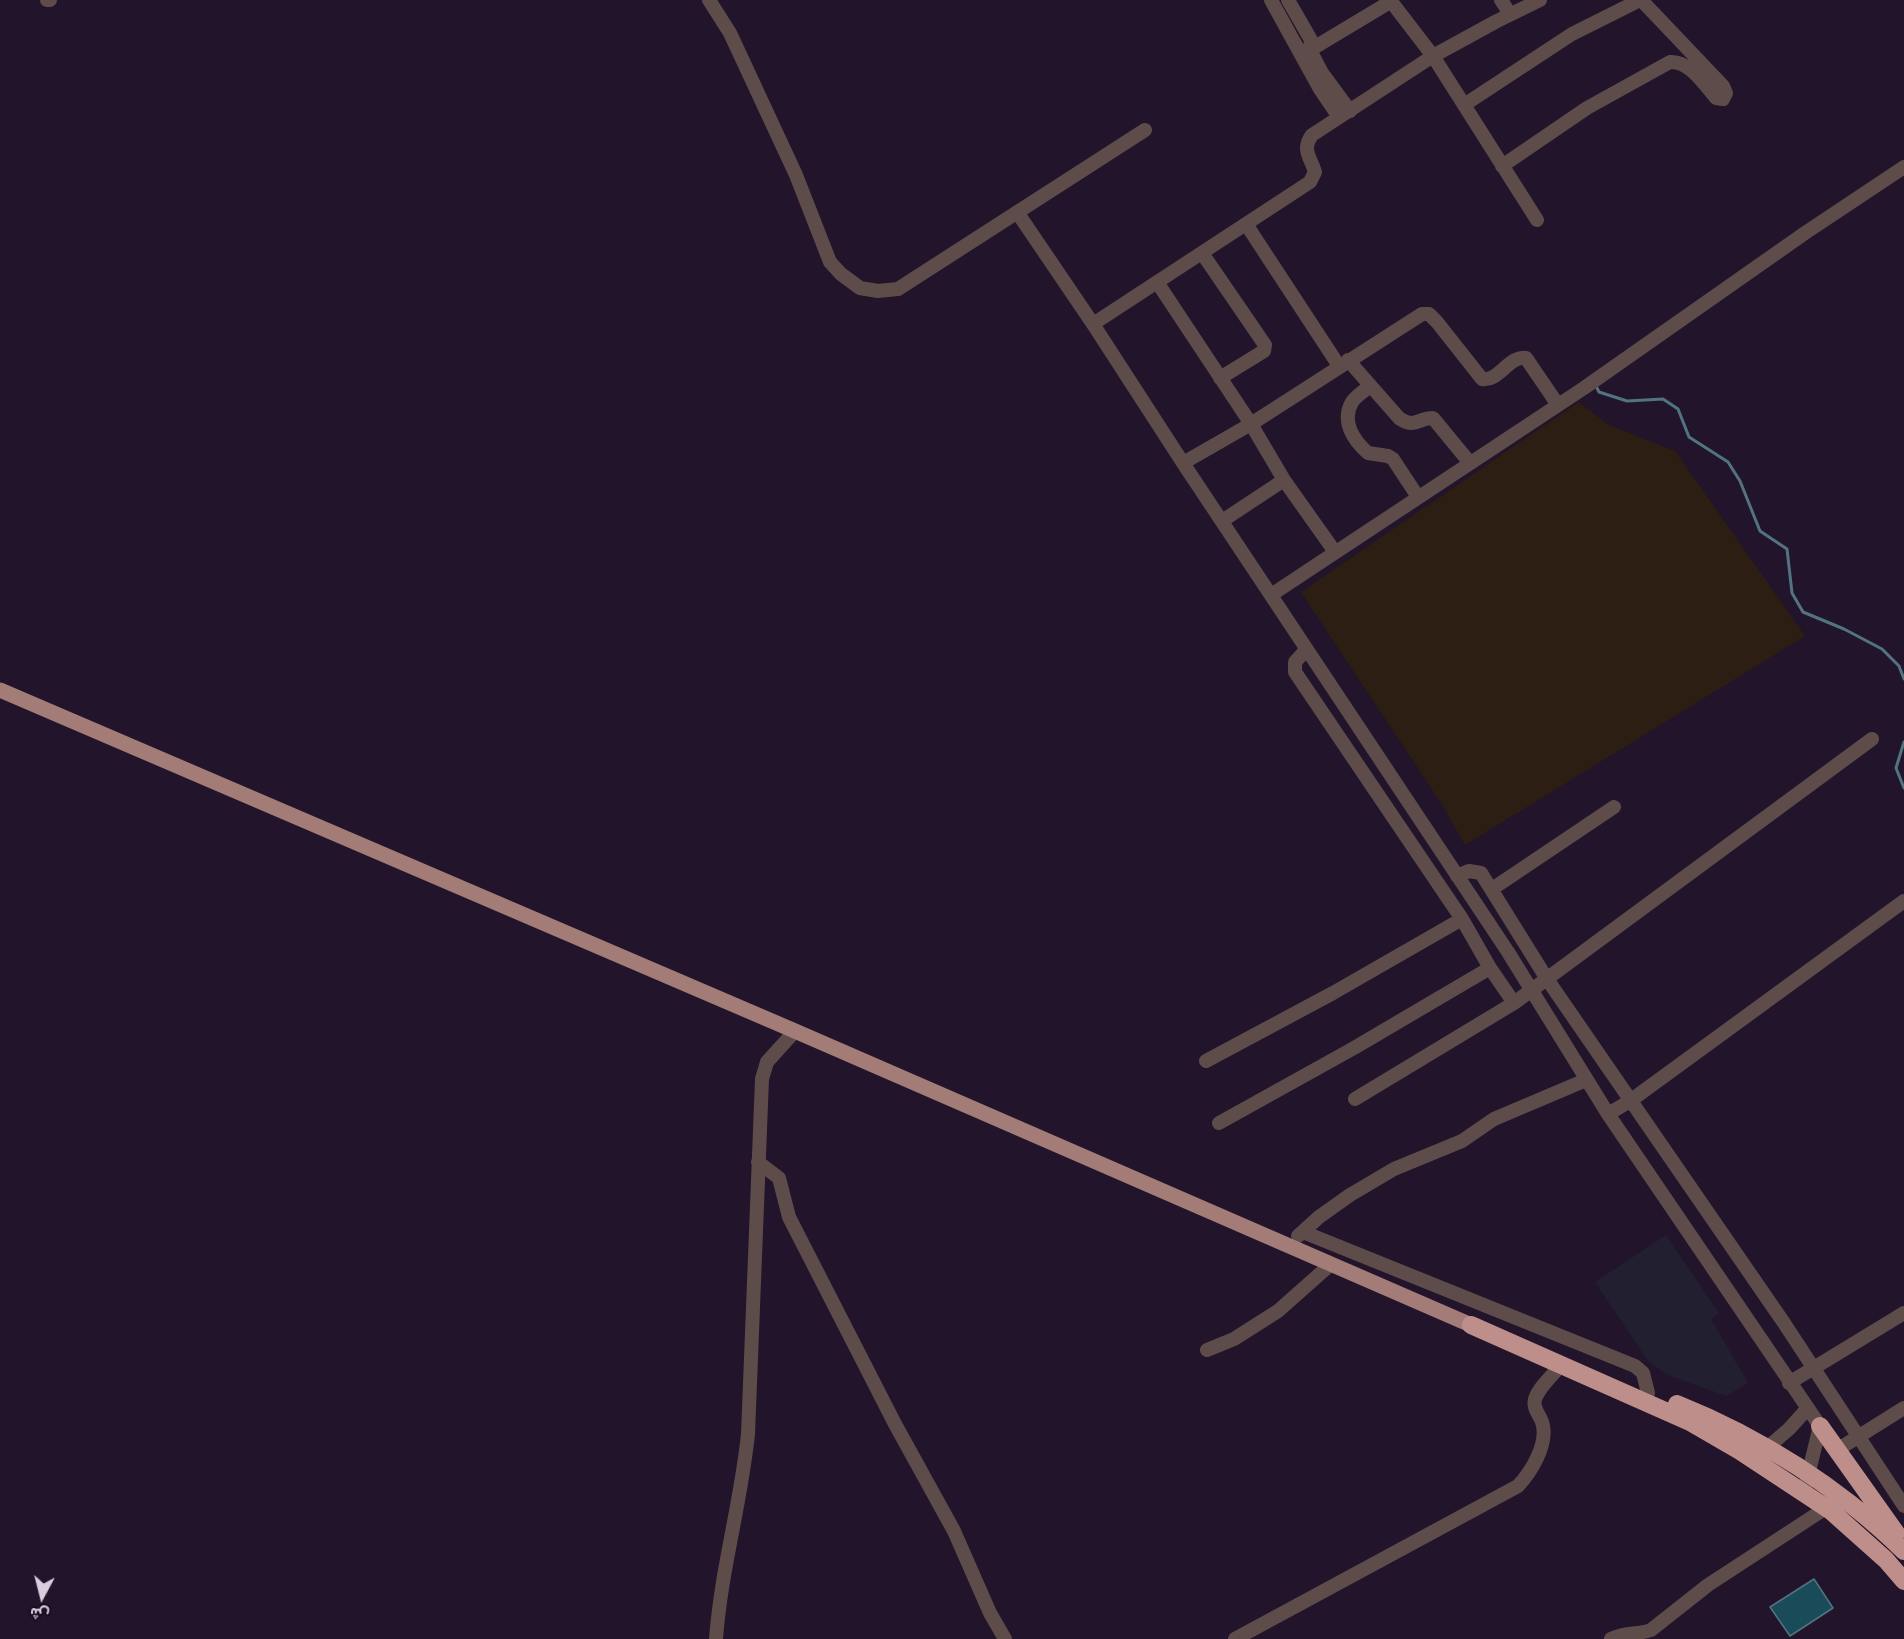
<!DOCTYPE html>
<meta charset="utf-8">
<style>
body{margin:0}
#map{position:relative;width:1904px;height:1639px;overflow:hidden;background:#22142a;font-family:Commissioner,Vazirmatn,sans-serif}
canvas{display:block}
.north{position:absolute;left:12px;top:1567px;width:60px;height:60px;-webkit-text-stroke:4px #190b20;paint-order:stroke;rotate:187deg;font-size:16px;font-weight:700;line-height:24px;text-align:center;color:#d8cfde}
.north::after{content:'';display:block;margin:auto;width:21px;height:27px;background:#d8cfde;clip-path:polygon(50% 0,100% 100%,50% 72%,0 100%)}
</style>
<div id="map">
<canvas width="1904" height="1639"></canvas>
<div class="north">ش</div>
</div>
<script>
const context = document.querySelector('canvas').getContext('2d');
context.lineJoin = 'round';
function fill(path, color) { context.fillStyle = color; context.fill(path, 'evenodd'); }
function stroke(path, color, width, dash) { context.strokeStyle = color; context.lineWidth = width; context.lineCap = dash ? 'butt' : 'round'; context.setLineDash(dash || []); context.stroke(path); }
const commercial = new Path2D(`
 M 1666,1235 L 1719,1313 L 1711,1319 L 1748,1383 L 1726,1396 L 1668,1375 L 1648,1361 L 1595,1282 Z`);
const education = new Path2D(`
 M 1579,402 L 1607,424 L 1675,451 L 1805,636 L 1465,845 L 1441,803 L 1301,592 Z`);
const water = new Path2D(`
 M 1814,1579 L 1833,1608 L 1790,1636 L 1770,1607 Z`);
const stream = new Path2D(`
 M 1596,386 L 1599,392 L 1627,401 L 1663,399 L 1678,409 L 1689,437 L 1728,462 L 1740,481 L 1760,531 L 1787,549 L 1792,593 L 1803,612 L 1844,629 L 1882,649 L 1899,666 L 1904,679
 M 1904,742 L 1896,768 L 1904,788`);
const minor = new Path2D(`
 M 47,0 L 50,0
 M 709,0 L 730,33 L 796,175 L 830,262 L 841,274 L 860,288 L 878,291 L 898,289 L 1145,130
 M 1271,0 L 1320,89 L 1339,117
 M 1288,0 L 1311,40 L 1310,50 L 1322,73 L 1350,111
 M 1390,0 L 1433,56 L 1312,135 C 1301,150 1311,158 1315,172 L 1310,182 L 1093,324 L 1183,463 L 1508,952 L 1608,1114 L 1820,1426 L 1804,1492
 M 1501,0 L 1510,14
 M 1310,50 L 1390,2
 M 1464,105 L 1572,34 L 1640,0
 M 1502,166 L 1587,108 L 1670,62 C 1690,61 1704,84 1716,98 L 1723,99 L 1726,93 L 1723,86 L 1644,3
 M 1017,212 L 1093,324
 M 1537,220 L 1433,56 L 1497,21 L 1540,0
 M 1246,224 L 1339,366
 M 1202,253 L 1265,345 L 1264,351 L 1220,378
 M 1157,282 L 1251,424 L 1284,480 L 1335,552
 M 1348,360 L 1399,418 C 1414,429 1418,418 1433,418 L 1470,463
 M 1370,386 C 1364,391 1356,396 1352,402 C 1341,421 1353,440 1368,453 L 1388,456 L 1393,459 L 1418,497
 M 1183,463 L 1251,424 L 1422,314 L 1429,314 L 1437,322 L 1482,379 C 1499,382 1509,355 1526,358 L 1558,405
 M 1222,521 L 1284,480
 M 1271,595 L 1584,388 L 1805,233 L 1904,167
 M 1306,650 L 1295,662 L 1295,672 L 1462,919 L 1490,968 L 1514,1003
 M 1457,876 L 1469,871 L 1481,873 L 1547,979 L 1784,1323 L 1904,1506
 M 1492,889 L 1614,807
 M 1206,1061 L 1333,993 L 1462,919
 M 1355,1099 L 1514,1003 L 1872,739
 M 1608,1114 L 1630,1101 L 1904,901
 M 1219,1123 L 1354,1048 L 1490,968
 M 758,1162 L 779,1178 L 789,1217 L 895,1424 L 954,1531 L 990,1613 L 1005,1639
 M 1303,1232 L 1635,1366 L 1643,1373 L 1648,1393
 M 1298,1236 L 1319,1217 L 1350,1195 L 1394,1169 L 1462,1141 L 1494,1119 L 1586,1080
 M 1207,1350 L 1234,1339 L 1278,1311 L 1331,1264
 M 1789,1383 L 1904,1313
 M 1837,1450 L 1904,1408
 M 1761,1453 L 1789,1429 L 1807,1409
 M 716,1639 C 721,1570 741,1503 748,1434 L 762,1079 L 767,1062 L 795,1031
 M 1235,1639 L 1518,1486 C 1531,1472 1547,1446 1543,1426 C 1542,1416 1532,1410 1535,1399 C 1539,1387 1553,1375 1561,1365
 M 1611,1639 C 1624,1632 1637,1635 1651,1630 L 1708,1585 L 1826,1508`);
const major = new Path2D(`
 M 0,690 L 795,1031 L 1471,1325`);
const highway = new Path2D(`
 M 1471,1325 L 1690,1422 L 1740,1451 L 1831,1511 L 1886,1560 L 1904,1581
 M 1677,1404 C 1760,1437 1841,1489 1904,1551
 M 1820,1426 L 1896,1533`);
fill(commercial, '#222030');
fill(education, '#2d1e14');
fill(water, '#194b59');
stroke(water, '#527381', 1.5);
stroke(stream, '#527381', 3);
stroke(minor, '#5e4c4a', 14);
stroke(major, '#a37c78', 15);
stroke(highway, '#be8f8a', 18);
</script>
